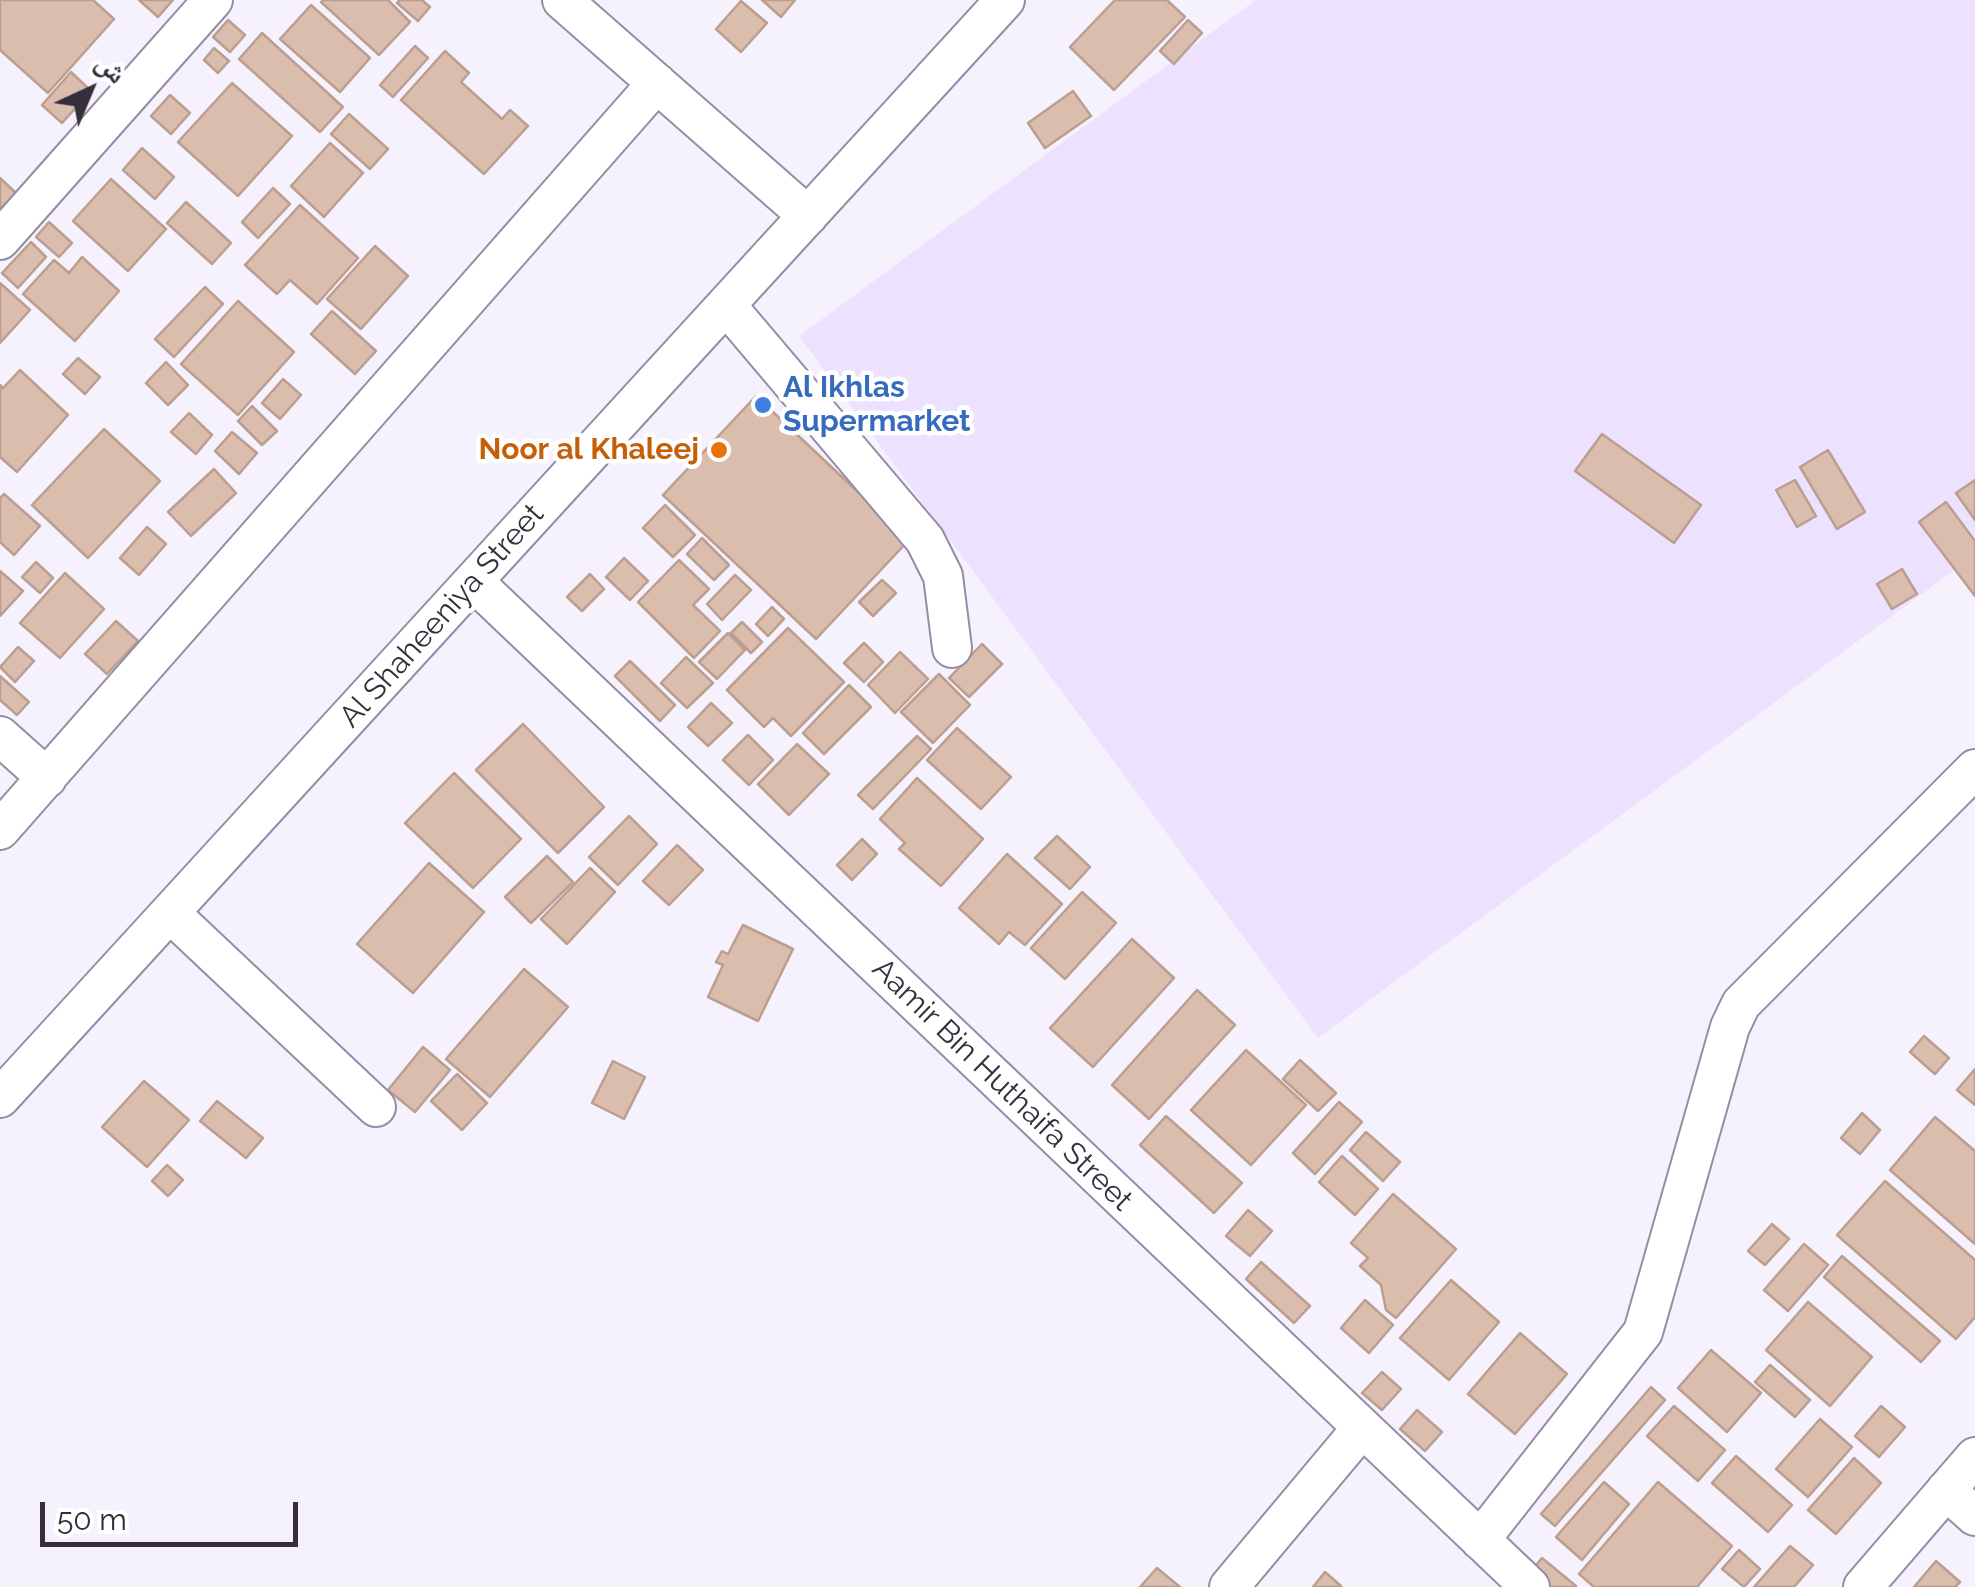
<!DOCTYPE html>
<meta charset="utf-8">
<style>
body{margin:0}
#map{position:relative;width:1975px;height:1587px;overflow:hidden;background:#f6f2fd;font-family:Raleway,"Noto Naskh Arabic",sans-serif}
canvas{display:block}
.north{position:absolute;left:40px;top:40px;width:100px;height:100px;-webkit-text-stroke:8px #fff;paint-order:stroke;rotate:44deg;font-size:28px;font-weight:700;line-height:40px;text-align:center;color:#342f3b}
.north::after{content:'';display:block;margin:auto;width:35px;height:45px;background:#342f3b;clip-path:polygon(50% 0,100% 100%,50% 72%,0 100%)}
.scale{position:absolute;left:40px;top:1502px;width:258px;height:45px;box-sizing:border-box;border:5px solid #342f3b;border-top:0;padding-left:12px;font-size:30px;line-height:35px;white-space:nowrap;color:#342f3b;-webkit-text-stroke:8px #fff;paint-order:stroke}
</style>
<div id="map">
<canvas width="1975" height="1587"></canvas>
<div class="north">ش</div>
<div class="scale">50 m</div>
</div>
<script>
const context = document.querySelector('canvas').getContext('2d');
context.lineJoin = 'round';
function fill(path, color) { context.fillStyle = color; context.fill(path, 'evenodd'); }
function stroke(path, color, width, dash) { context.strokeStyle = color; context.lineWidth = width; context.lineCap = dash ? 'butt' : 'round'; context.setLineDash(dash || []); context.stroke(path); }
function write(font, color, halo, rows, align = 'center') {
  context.font = font + ' Raleway,sans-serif'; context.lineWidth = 9; context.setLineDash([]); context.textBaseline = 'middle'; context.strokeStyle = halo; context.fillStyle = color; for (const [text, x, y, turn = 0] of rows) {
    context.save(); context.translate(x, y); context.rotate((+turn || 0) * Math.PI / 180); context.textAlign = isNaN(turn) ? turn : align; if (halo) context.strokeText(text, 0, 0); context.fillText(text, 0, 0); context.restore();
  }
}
const built = new Path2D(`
 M 1256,0 L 1975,0 L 1975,555 L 1318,1038 L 799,336 Z`);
const building = new Path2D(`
 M 0,0 L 93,0 L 114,19 L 48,93 L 0,50 Z
 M 139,0 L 173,0 L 158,17 Z
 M 324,0 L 388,0 L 410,22 L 379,55 L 321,2 Z
 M 400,0 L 422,0 L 430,7 L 418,21 L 397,3 Z
 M 762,0 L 795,0 L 781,17 Z
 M 1115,0 L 1167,0 L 1185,17 L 1114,90 L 1070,47 Z
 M 741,1 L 767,23 L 741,52 L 716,29 Z
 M 311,5 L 370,58 L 340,92 L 280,39 Z
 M 228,20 L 245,35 L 230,52 L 213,37 Z
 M 1188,20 L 1202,33 L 1174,64 L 1160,51 Z
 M 262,33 L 343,107 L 320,132 L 239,59 Z
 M 415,46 L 428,58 L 393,97 L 380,85 Z
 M 214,48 L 229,61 L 218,73 L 204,60 Z
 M 445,51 L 469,73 L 461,82 L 502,119 L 510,110 L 528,126 L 484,174 L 401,100 Z
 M 71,72 L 91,91 L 62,123 L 42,105 Z
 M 232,83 L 292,136 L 238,196 L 178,142 Z
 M 1073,91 L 1091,116 L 1045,148 L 1028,123 Z
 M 170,95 L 190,113 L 171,134 L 151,116 Z
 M 349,114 L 388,149 L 370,169 L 331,134 Z
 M 330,143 L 363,173 L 324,217 L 291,186 Z
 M 142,148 L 174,177 L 155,199 L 123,170 Z
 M 0,178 L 17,194 L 0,212 Z
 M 111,179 L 166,229 L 128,271 L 73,221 Z
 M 273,188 L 290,204 L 258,238 L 242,222 Z
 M 186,202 L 231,243 L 212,264 L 167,223 Z
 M 300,205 L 358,258 L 317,304 L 290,280 L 277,294 L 245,265 Z
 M 49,222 L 72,243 L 59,257 L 36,237 Z
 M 31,242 L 46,257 L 18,288 L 2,273 Z
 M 375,246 L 408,276 L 361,329 L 327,299 Z
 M 82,257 L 119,291 L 75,341 L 23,294 L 54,260 L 69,273 Z
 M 0,283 L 30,310 L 0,343 Z
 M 205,287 L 223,304 L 174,357 L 155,339 Z
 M 238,301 L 294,352 L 238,415 L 181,364 Z
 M 332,311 L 376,351 L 355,374 L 311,334 Z
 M 78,358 L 100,377 L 85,394 L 63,374 Z
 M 166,362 L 188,385 L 168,405 L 146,383 Z
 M 20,370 L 68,415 L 17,472 L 0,457 L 0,385 L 3,388 Z
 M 283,379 L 301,395 L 280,419 L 262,403 Z
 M 756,396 L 909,540 L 816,639 L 663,495 Z
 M 252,406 L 277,431 L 262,445 L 238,421 Z
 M 189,413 L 212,435 L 196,454 L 171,432 Z
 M 104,429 L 160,481 L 88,558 L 32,505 Z
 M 232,432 L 257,453 L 239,474 L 215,451 Z
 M 1602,434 L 1701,505 L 1674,543 L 1575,471 Z
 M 1828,450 L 1865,512 L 1837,529 L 1800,467 Z
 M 214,469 L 236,493 L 191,536 L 168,512 Z
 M 1795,480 L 1816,516 L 1797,527 L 1776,490 Z
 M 1975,480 L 1975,520 L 1956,493 Z
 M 4,494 L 40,526 L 14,555 L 0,542 L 0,498 Z
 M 1946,502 L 1975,541 L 1975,596 L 1919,522 Z
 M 665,505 L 695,535 L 673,557 L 643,528 Z
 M 147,527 L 166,544 L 139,575 L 120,558 Z
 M 702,538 L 729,565 L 714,580 L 687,554 Z
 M 624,558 L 648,581 L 630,600 L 606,577 Z
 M 679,560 L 709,589 L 693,605 L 720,631 L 694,658 L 638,602 Z
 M 36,562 L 53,578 L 40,593 L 22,577 Z
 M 1902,569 L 1917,594 L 1892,609 L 1877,584 Z
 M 0,571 L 23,591 L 0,616 Z
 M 65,573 L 104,609 L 60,658 L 20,623 Z
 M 590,574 L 604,589 L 582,611 L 567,597 Z
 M 735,575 L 751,590 L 722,620 L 707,604 Z
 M 882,580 L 896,593 L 873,616 L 859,602 Z
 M 772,607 L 784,619 L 768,636 L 756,624 Z
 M 116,621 L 138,641 L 107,674 L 85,654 Z
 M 742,622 L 762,642 L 751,653 L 731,633 Z
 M 788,628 L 844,682 L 791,736 L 773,718 L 764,727 L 727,690 Z
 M 728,633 L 745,650 L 717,679 L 699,662 Z
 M 864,643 L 883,662 L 864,682 L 844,663 Z
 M 982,644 L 1002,664 L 969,697 L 949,678 Z
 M 18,647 L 34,661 L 15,682 L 0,667 Z
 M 900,652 L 928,679 L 895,713 L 868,685 Z
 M 686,657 L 713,683 L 687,708 L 661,683 Z
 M 630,661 L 675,705 L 660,721 L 615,676 Z
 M 939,674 L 970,705 L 933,743 L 901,712 Z
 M 0,676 L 29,702 L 17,715 L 0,700 Z
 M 849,685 L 871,707 L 824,754 L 803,733 Z
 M 711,703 L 732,723 L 708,746 L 688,727 Z
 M 523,724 L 604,807 L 558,853 L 476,770 Z
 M 957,728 L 1011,777 L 981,809 L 927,760 Z
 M 748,735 L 773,760 L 749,785 L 723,760 Z
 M 917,736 L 931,749 L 873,809 L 858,795 Z
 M 797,744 L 829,774 L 789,815 L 758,784 Z
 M 454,773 L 521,839 L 473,888 L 405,823 Z
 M 917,778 L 983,839 L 941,886 L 899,849 L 905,843 L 880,819 Z
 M 629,816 L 657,844 L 618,885 L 589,857 Z
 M 1057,836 L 1090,867 L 1070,889 L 1035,858 Z
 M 862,839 L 877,854 L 852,880 L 837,865 Z
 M 677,845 L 703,870 L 669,905 L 643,881 Z
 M 1007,854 L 1062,904 L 1025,945 L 1009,932 L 999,944 L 959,908 Z
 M 547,856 L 573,882 L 531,923 L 505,897 Z
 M 429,863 L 484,912 L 413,993 L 357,944 Z
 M 590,868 L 615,892 L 567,944 L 541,919 Z
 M 1082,892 L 1116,923 L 1065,979 L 1031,948 Z
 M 743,925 L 793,949 L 758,1021 L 708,997 L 723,965 L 716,962 L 722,951 L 728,954 Z
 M 1132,939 L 1174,978 L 1093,1067 L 1050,1028 Z
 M 524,969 L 568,1007 L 490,1097 L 446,1059 Z
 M 1197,990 L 1235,1025 L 1149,1119 L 1112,1085 Z
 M 1924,1036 L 1949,1058 L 1935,1074 L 1910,1052 Z
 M 423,1047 L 450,1070 L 415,1112 L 388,1090 Z
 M 1246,1050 L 1306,1105 L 1251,1165 L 1191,1110 Z
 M 1300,1060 L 1336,1093 L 1318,1111 L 1283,1079 Z
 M 613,1061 L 645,1077 L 624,1119 L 592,1103 Z
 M 1975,1069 L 1975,1105 L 1957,1090 Z
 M 457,1074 L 487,1103 L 462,1130 L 431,1101 Z
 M 144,1081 L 189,1120 L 147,1167 L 102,1127 Z
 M 217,1101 L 263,1138 L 246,1158 L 200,1121 Z
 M 1339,1102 L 1362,1122 L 1315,1174 L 1293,1153 Z
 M 1862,1113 L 1880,1130 L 1860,1154 L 1841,1138 Z
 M 1166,1116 L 1242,1183 L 1214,1213 L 1140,1145 Z
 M 1935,1117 L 1975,1151 L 1975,1244 L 1890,1170 Z
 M 1366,1132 L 1400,1162 L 1383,1181 L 1350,1150 Z
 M 1342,1156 L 1378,1189 L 1355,1215 L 1319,1182 Z
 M 167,1165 L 183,1180 L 168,1196 L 152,1181 Z
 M 1885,1181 L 1975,1260 L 1975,1317 L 1956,1339 L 1837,1235 Z
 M 1393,1194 L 1456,1249 L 1396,1318 L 1386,1310 L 1381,1285 L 1360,1266 L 1368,1258 L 1351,1243 Z
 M 1248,1210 L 1272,1231 L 1250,1256 L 1226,1236 Z
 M 1772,1224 L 1789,1239 L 1765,1265 L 1748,1251 Z
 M 1804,1244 L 1828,1265 L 1788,1311 L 1764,1290 Z
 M 1842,1256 L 1940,1341 L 1921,1362 L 1824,1277 Z
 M 1261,1262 L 1310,1306 L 1294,1323 L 1246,1279 Z
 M 1451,1280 L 1499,1322 L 1449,1380 L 1400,1338 Z
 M 1365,1300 L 1393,1325 L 1369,1353 L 1341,1328 Z
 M 1808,1302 L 1872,1357 L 1830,1406 L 1766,1350 Z
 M 1520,1333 L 1567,1374 L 1515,1434 L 1468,1394 Z
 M 1711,1350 L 1761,1393 L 1727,1432 L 1678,1388 Z
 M 1770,1365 L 1810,1400 L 1795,1417 L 1755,1382 Z
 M 1382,1372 L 1401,1389 L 1382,1410 L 1362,1393 Z
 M 1651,1387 L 1665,1400 L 1555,1526 L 1541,1514 Z
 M 1674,1406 L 1725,1450 L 1698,1481 L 1647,1436 Z
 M 1881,1406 L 1905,1427 L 1879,1457 L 1855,1436 Z
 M 1417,1410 L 1442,1432 L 1425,1451 L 1400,1429 Z
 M 1820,1419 L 1852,1447 L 1808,1497 L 1776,1469 Z
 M 1736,1456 L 1792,1505 L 1768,1532 L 1712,1483 Z
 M 1854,1458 L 1881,1483 L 1836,1534 L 1808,1510 Z
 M 1604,1482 L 1629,1504 L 1582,1560 L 1556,1537 Z
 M 1658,1482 L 1732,1546 L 1697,1587 L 1594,1587 L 1579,1574 Z
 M 1790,1546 L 1813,1565 L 1794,1587 L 1754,1587 Z
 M 1739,1550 L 1760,1569 L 1744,1587 L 1722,1569 Z
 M 1542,1558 L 1576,1586 L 1575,1587 L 1540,1587 L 1527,1576 Z
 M 1936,1561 L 1960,1582 L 1955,1587 L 1914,1587 Z
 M 1157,1568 L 1180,1587 L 1140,1587 Z
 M 1325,1572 L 1341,1586 L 1340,1587 L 1313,1587 Z`);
const minor = new Path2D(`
 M 562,0 L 808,216
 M 0,240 L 213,0
 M 726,305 L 925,540 L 943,576 L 952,648
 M 474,582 L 1530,1587
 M 0,736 L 47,778
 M 0,830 L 657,83
 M 170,913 L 376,1107
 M 0,1098 L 1005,0
 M 1946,1490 L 1975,1516
 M 1480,1540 L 1643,1332 L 1730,1027 L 1741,1004 L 1975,769
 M 1229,1587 L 1362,1428
 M 1863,1587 L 1975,1457`);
const markers = [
 [763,405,10,"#3f7fe0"],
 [719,450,10,"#e8710a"]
];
const shopNames = [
 ["Al Ikhlas",783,388],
 ["Supermarket",783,422]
];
const foodNames = [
 ["Noor al Khaleej",699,450]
];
const streetNames = [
 ["Al Shaheeniya Street",442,616,-48],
 ["Aamir Bin Huthaifa Street",1002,1085,44]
];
fill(built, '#ece2ff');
fill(building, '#dbbdad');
stroke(building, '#bb9e8f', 2.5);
stroke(minor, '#958ca6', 42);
stroke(minor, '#fff', 38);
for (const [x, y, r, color] of markers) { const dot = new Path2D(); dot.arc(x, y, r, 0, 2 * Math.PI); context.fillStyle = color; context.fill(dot); stroke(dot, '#fff', 4); }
write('bold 30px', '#366cbe', '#fff', shopNames, 'left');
write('bold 30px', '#c56008', '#fff', foodNames, 'right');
write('30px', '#342f3b', '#fff', streetNames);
</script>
